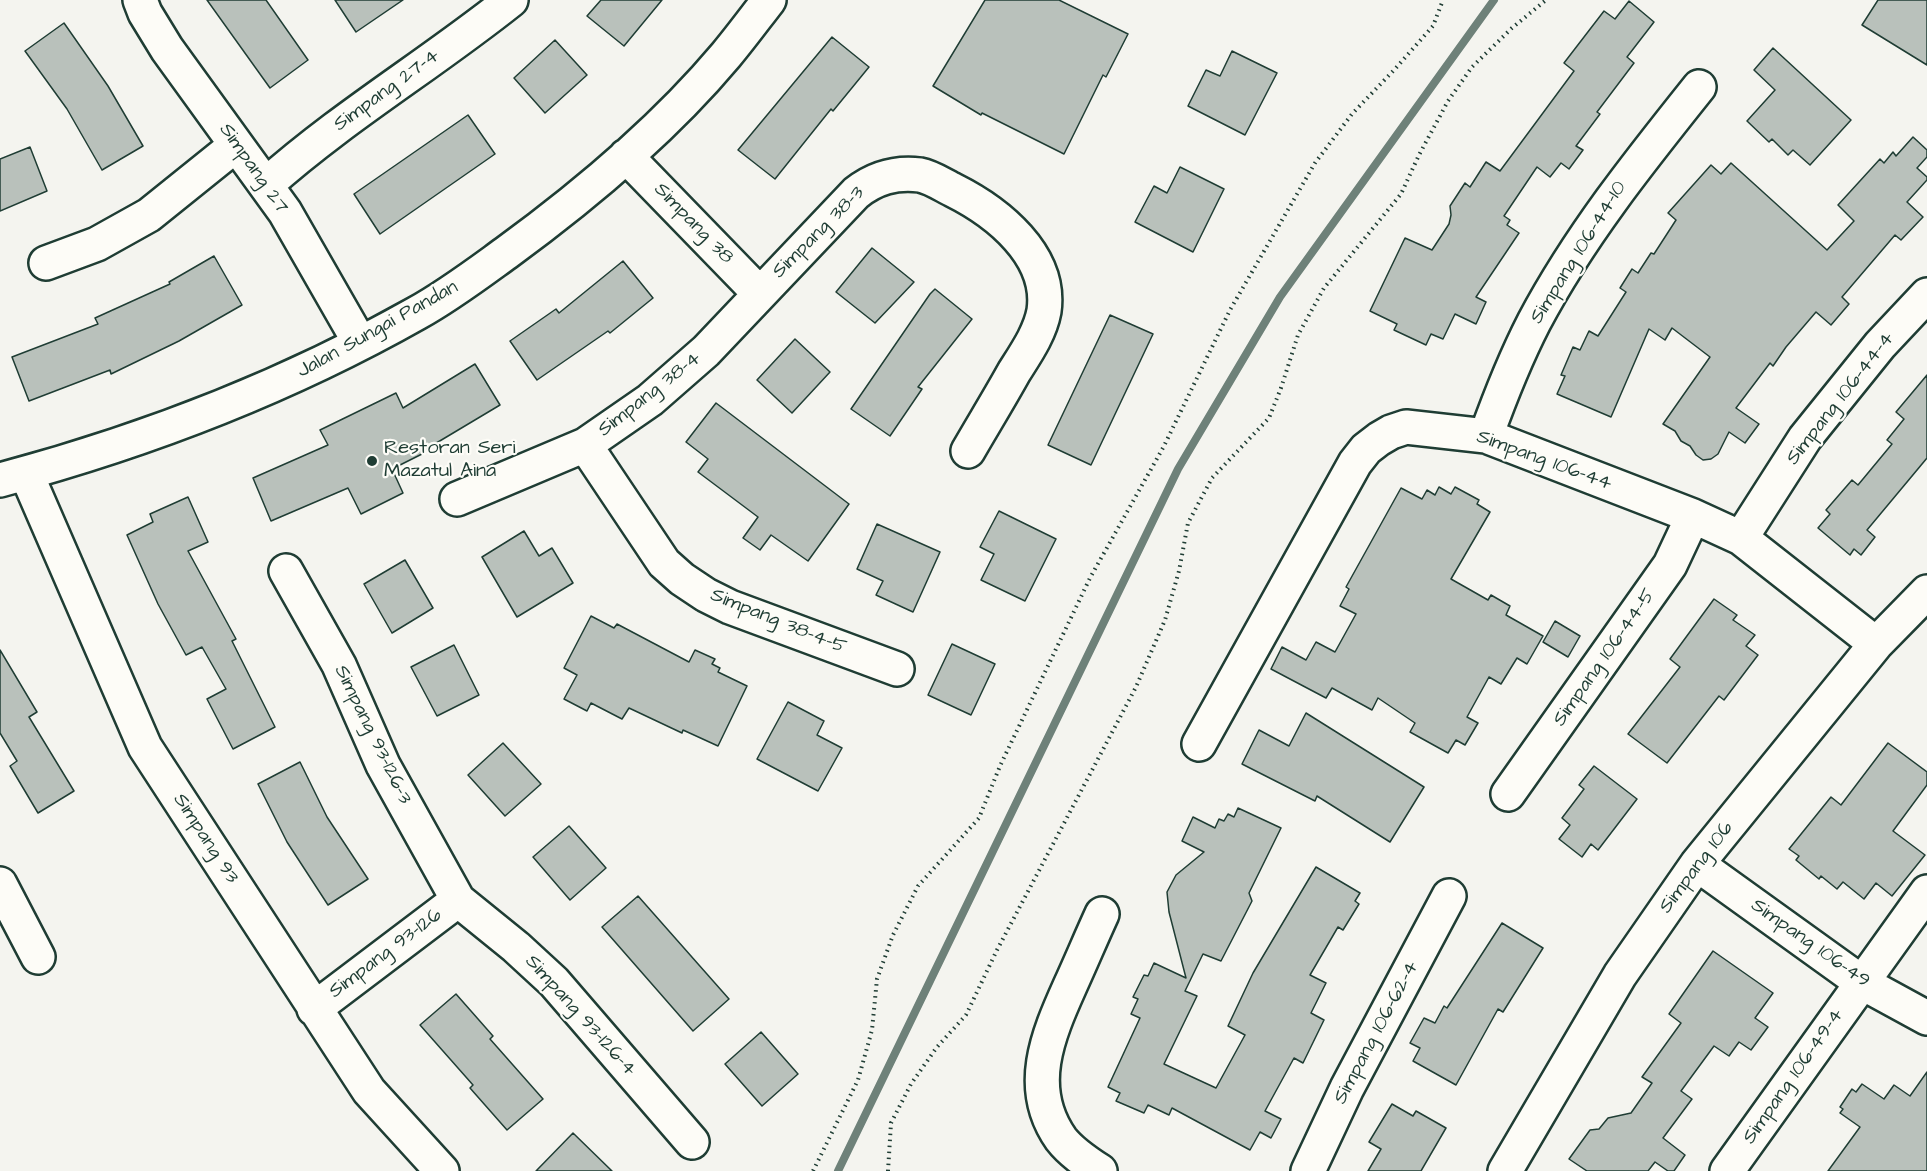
<!DOCTYPE html>
<style>
body{margin:0}
canvas{display:block;background:#f4f4ef}
</style>
<canvas width="1927" height="1171"></canvas>
<script>
const context = document.querySelector('canvas').getContext('2d');
context.lineJoin = 'round';
function stroke(path, color, width, dash) { context.strokeStyle = color; context.lineWidth = width; context.lineCap = dash ? 'butt' : 'round'; context.setLineDash(dash || []); context.stroke(path); }
function fill(path, color) { context.fillStyle = color; context.fill(path, 'evenodd'); }
function write(font, color, halo, rows, align = 'center') {
  context.font = font + ' "Architects Daughter",sans-serif'; context.lineWidth = 4.5; context.setLineDash([]); context.textBaseline = 'middle'; context.strokeStyle = halo; context.fillStyle = color; for (const [text, x, y, turn = 0] of rows) {
    context.save(); context.translate(x, y); context.rotate((+turn || 0) * Math.PI / 180); context.textAlign = isNaN(turn) ? turn : align; if (halo) context.strokeText(text, 0, 0); context.fillText(text, 0, 0); context.restore();
  }
}
const stream = new Path2D(`
 M 838,1171 L 1178,469 L 1280,297 L 1494,0`);
const building = new Path2D(`
 M 207,0 L 266,0 L 308,60 L 270,88 Z
 M 335,0 L 403,0 L 356,32 Z
 M 601,0 L 662,0 L 624,46 L 587,16 Z
 M 985,0 L 1059,0 L 1128,34 L 1106,77 L 1103,75 L 1064,154 L 982,113 L 981,115 L 933,86 Z
 M 1878,0 L 1927,0 L 1927,65 L 1862,25 Z
 M 1629,1 L 1654,22 L 1627,57 L 1634,63 L 1597,112 L 1600,114 L 1576,146 L 1583,150 L 1569,169 L 1561,163 L 1550,177 L 1537,167 L 1504,216 L 1510,220 L 1507,225 L 1519,233 L 1476,297 L 1486,302 L 1476,324 L 1455,314 L 1443,339 L 1431,334 L 1426,345 L 1394,330 L 1397,324 L 1370,311 L 1405,238 L 1432,250 L 1449,224 L 1451,215 L 1450,206 L 1465,183 L 1470,187 L 1486,162 L 1500,171 L 1574,71 L 1564,63 L 1604,11 L 1615,19 Z
 M 64,23 L 108,86 L 143,146 L 102,170 L 67,109 L 25,51 Z
 M 832,37 L 869,67 L 833,111 L 831,109 L 775,179 L 738,150 Z
 M 555,40 L 587,75 L 545,113 L 514,78 Z
 M 1773,48 L 1851,120 L 1810,165 L 1793,150 L 1788,155 L 1772,139 L 1769,142 L 1747,121 L 1775,90 L 1754,70 Z
 M 1232,51 L 1277,73 L 1245,135 L 1188,106 L 1206,70 L 1220,76 Z
 M 468,115 L 495,154 L 380,234 L 354,194 Z
 M 1913,137 L 1927,150 L 1927,157 L 1917,168 L 1927,177 L 1927,180 L 1907,202 L 1923,217 L 1901,240 L 1895,235 L 1842,297 L 1849,304 L 1831,325 L 1816,312 L 1786,347 L 1773,366 L 1770,363 L 1736,408 L 1759,424 L 1745,443 L 1729,432 L 1718,454 L 1711,459 L 1703,460 L 1696,455 L 1690,446 L 1681,441 L 1675,431 L 1663,424 L 1710,357 L 1672,328 L 1665,340 L 1649,329 L 1611,417 L 1557,394 L 1565,376 L 1561,375 L 1573,347 L 1580,350 L 1589,331 L 1598,336 L 1626,292 L 1620,288 L 1632,269 L 1638,273 L 1651,253 L 1654,254 L 1676,220 L 1668,213 L 1711,165 L 1721,174 L 1731,163 L 1827,250 L 1854,221 L 1838,205 L 1880,159 L 1884,163 L 1893,152 L 1896,156 Z
 M 30,147 L 47,191 L 0,211 L 0,159 Z
 M 1180,167 L 1224,189 L 1193,252 L 1135,222 L 1154,186 L 1167,193 Z
 M 872,248 L 914,282 L 875,323 L 836,292 Z
 M 214,256 L 242,305 L 179,341 L 111,374 L 110,370 L 29,401 L 12,357 L 98,324 L 95,318 L 170,284 L 169,282 Z
 M 623,261 L 653,298 L 610,333 L 608,331 L 537,380 L 510,341 L 556,309 L 559,313 Z
 M 935,289 L 972,319 L 918,387 L 922,389 L 890,436 L 851,409 L 930,294 Z
 M 1110,315 L 1153,334 L 1091,465 L 1048,445 Z
 M 795,339 L 830,372 L 792,413 L 757,380 Z
 M 475,364 L 500,405 L 423,451 L 424,453 L 392,469 L 403,493 L 361,514 L 348,488 L 271,521 L 253,478 L 328,445 L 320,430 L 396,393 L 403,408 Z
 M 1927,375 L 1927,458 L 1867,530 L 1875,537 L 1861,555 L 1854,549 L 1850,555 L 1818,528 L 1830,514 L 1826,510 L 1852,480 L 1858,485 L 1892,444 L 1887,440 L 1904,419 L 1896,412 Z
 M 716,403 L 849,504 L 808,561 L 771,535 L 760,550 L 743,538 L 758,517 L 698,472 L 708,459 L 686,442 Z
 M 1439,487 L 1451,494 L 1455,487 L 1479,500 L 1477,504 L 1490,512 L 1451,579 L 1488,600 L 1491,595 L 1510,606 L 1506,615 L 1543,636 L 1527,664 L 1517,658 L 1501,684 L 1489,677 L 1467,717 L 1478,723 L 1465,745 L 1456,740 L 1448,753 L 1410,732 L 1415,723 L 1378,698 L 1372,710 L 1332,688 L 1326,698 L 1271,669 L 1282,647 L 1306,660 L 1316,642 L 1335,652 L 1356,614 L 1340,606 L 1349,589 L 1346,587 L 1401,488 L 1422,499 L 1427,490 L 1435,495 Z
 M 188,497 L 208,542 L 188,551 L 236,639 L 232,641 L 275,727 L 233,749 L 207,699 L 226,689 L 202,647 L 186,655 L 158,604 L 127,535 L 153,522 L 150,514 Z
 M 999,511 L 1056,539 L 1025,601 L 981,580 L 994,554 L 980,547 Z
 M 877,524 L 940,552 L 913,612 L 876,595 L 883,581 L 857,569 Z
 M 524,531 L 539,556 L 552,548 L 573,583 L 517,617 L 482,557 Z
 M 405,560 L 433,608 L 392,633 L 364,584 Z
 M 1714,599 L 1737,615 L 1733,620 L 1755,635 L 1746,646 L 1758,655 L 1724,700 L 1719,696 L 1667,763 L 1628,734 L 1680,667 L 1670,659 Z
 M 591,616 L 614,628 L 617,624 L 689,662 L 695,650 L 715,659 L 712,664 L 720,668 L 718,672 L 747,686 L 718,746 L 683,730 L 682,733 L 629,708 L 622,719 L 591,703 L 587,711 L 564,699 L 577,675 L 564,668 Z
 M 1555,621 L 1580,636 L 1568,657 L 1543,642 Z
 M 952,644 L 995,664 L 971,715 L 928,695 Z
 M 454,645 L 479,695 L 437,716 L 411,667 Z
 M 0,650 L 37,712 L 29,717 L 74,791 L 38,813 L 10,766 L 17,761 L 0,733 Z
 M 788,702 L 824,721 L 817,735 L 842,748 L 818,791 L 757,759 Z
 M 1306,713 L 1424,787 L 1390,842 L 1317,796 L 1315,801 L 1242,764 L 1259,730 L 1289,746 Z
 M 503,743 L 541,784 L 505,816 L 468,775 Z
 M 1888,743 L 1927,772 L 1927,785 L 1893,831 L 1925,855 L 1892,896 L 1876,883 L 1864,899 L 1843,882 L 1837,889 L 1821,876 L 1819,879 L 1796,860 L 1799,856 L 1789,849 L 1831,797 L 1841,805 Z
 M 300,762 L 327,817 L 368,879 L 328,905 L 287,842 L 258,784 Z
 M 1594,766 L 1637,799 L 1598,850 L 1591,844 L 1582,857 L 1559,839 L 1570,825 L 1562,818 L 1584,789 L 1579,785 Z
 M 1238,808 L 1281,828 L 1249,893 L 1252,901 L 1221,961 L 1203,954 L 1185,991 L 1197,996 L 1164,1064 L 1216,1088 L 1245,1035 L 1228,1026 L 1253,973 L 1316,867 L 1360,893 L 1355,901 L 1359,904 L 1343,930 L 1338,927 L 1310,975 L 1326,983 L 1311,1013 L 1324,1020 L 1303,1063 L 1294,1058 L 1265,1111 L 1281,1119 L 1271,1138 L 1260,1132 L 1250,1150 L 1172,1108 L 1169,1115 L 1148,1105 L 1144,1113 L 1116,1101 L 1120,1093 L 1108,1087 L 1140,1018 L 1131,1014 L 1138,999 L 1133,997 L 1144,975 L 1148,976 L 1154,963 L 1186,978 L 1169,912 L 1167,892 L 1176,875 L 1204,852 L 1182,841 L 1193,817 L 1215,828 L 1219,819 L 1224,821 L 1228,814 L 1234,817 Z
 M 569,826 L 606,868 L 570,900 L 533,857 Z
 M 638,896 L 729,999 L 693,1031 L 602,927 Z
 M 1502,923 L 1543,948 L 1503,1012 L 1498,1009 L 1456,1085 L 1413,1061 L 1420,1048 L 1410,1043 L 1424,1018 L 1435,1023 L 1444,1006 L 1447,1008 Z
 M 1713,951 L 1773,993 L 1755,1018 L 1768,1027 L 1751,1050 L 1739,1042 L 1729,1056 L 1714,1046 L 1681,1091 L 1692,1099 L 1663,1138 L 1685,1155 L 1674,1171 L 1668,1171 L 1655,1162 L 1648,1171 L 1587,1171 L 1569,1159 L 1590,1130 L 1599,1129 L 1608,1118 L 1631,1113 L 1652,1083 L 1642,1077 L 1681,1023 L 1669,1014 Z
 M 456,994 L 493,1036 L 490,1039 L 543,1099 L 507,1130 L 470,1088 L 473,1085 L 420,1025 Z
 M 761,1032 L 798,1074 L 762,1106 L 725,1064 Z
 M 1927,1072 L 1927,1171 L 1828,1171 L 1860,1127 L 1840,1113 L 1843,1109 L 1840,1107 L 1852,1089 L 1856,1092 L 1862,1084 L 1884,1099 L 1894,1085 L 1910,1096 Z
 M 1392,1104 L 1413,1116 L 1416,1111 L 1446,1128 L 1421,1171 L 1368,1171 L 1381,1149 L 1369,1142 Z
 M 573,1133 L 612,1171 L 536,1171 Z`);
const path = new Path2D(`
 M 813,1171 L 858,1080 L 872,1030 L 877,979 L 893,935 L 918,886 L 979,818 L 1000,766 L 1090,578 L 1164,446 L 1230,310 L 1315,163 L 1352,114 L 1395,69 L 1433,26 L 1443,0
 M 888,1171 L 891,1123 L 911,1084 L 937,1047 L 966,1015 L 997,950 L 1136,687 L 1165,620 L 1179,571 L 1188,523 L 1212,478 L 1269,418 L 1281,388 L 1298,335 L 1324,288 L 1401,194 L 1419,155 L 1448,101 L 1472,67 L 1512,28 L 1546,0`);
const minor = new Path2D(`
 M 140,0 L 145,13 L 167,49 L 285,212 L 360,343
 M 626,156 L 759,293
 M 266,185 C 342,117 431,64 511,0
 M 46,263 L 97,244 L 149,215 L 236,145
 M 1486,436 C 1500,397 1515,359 1534,322 C 1579,237 1639,162 1699,87
 M 585,445 L 664,563 L 682,579 L 706,595 L 730,607 L 897,669
 M 26,473 L 145,747 L 369,1091 L 442,1171
 M 0,480 C 146,441 286,387 417,313 C 448,296 477,274 506,253 C 584,196 664,129 726,55 C 741,37 755,18 769,0
 M 457,499 L 585,445 L 650,400 L 706,351 L 856,193 C 875,178 895,172 920,175 C 931,177 943,185 953,190 C 997,212 1052,255 1044,311 C 1040,333 1026,353 1014,372 C 999,399 983,425 968,451
 M 1741,538 L 1805,438 L 1880,345 L 1927,295
 M 286,571 L 339,665 L 383,765 L 458,900 L 516,947 L 554,982 L 692,1142
 M 1199,744 L 1355,463 L 1366,449 L 1379,439 L 1391,432 L 1406,427 L 1486,436 L 1693,516 L 1741,538 L 1876,644
 M 1508,794 L 1670,565 L 1693,516
 M 1697,864 L 1861,982 L 1927,1018
 M 0,884 L 38,957
 M 314,1009 L 458,900
 M 1100,1171 C 1086,1162 1071,1152 1061,1139 C 1025,1088 1048,1035 1070,986 C 1081,962 1091,938 1102,914
 M 1308,1171 L 1347,1088 L 1449,896
 M 1505,1171 L 1620,975 L 1697,864 L 1876,644 L 1927,592
 M 1727,1171 L 1927,892`);
const markers = [
 [372,461,6,"#1f3d34"]
];
const streetNames = [
 ["Simpang 27-4",387,91,-36],
 ["Simpang 27",253,169,55],
 ["Simpang 38",693,224,46],
 ["Simpang 38-3",819,233,-45],
 ["Simpang 106-44-10",1579,253,-58],
 ["Jalan Sungai Pandan",378,330,-29],
 ["Simpang 38-4",650,395,-38],
 ["Simpang 106-44-4",1841,399,-52],
 ["Simpang 106-44",1544,461,20],
 ["Simpang 38-4-5",778,622,22],
 ["Simpang 106-44-5",1605,658,-55],
 ["Simpang 93-126-3",372,735,64],
 ["Simpang 93",205,839,57],
 ["Simpang 106",1697,868,-53],
 ["Simpang 106-49",1810,944,35],
 ["Simpang 93-126",386,954,-37],
 ["Simpang 93-126-4",580,1016,48],
 ["Simpang 106-62-4",1377,1033,-62],
 ["Simpang 106-49-4",1794,1077,-55]
];
const poiNames = [
 ["Restoran Seri",384,449],
 ["Mazatul Aina",384,472]
];
stroke(stream, '#6e8179', 8);
fill(building, '#b9c1bb');
stroke(building, '#1f3d34', 1.5);
stroke(minor, '#1f3d34', 38);
stroke(path, '#1f3d34', 4, [1.5, 4.5]);
stroke(minor, '#fdfcf7', 33);
for (const [x, y, r, color] of markers) { const dot = new Path2D(); dot.arc(x, y, r, 0, 2 * Math.PI); context.fillStyle = color; context.fill(dot); stroke(dot, '#fdfcf7', 2); }
write('20px', '#1f3d34', '#fdfcf7', streetNames);
write('20px', '#1f3d34', '#fdfcf7', poiNames, 'left');
</script>
